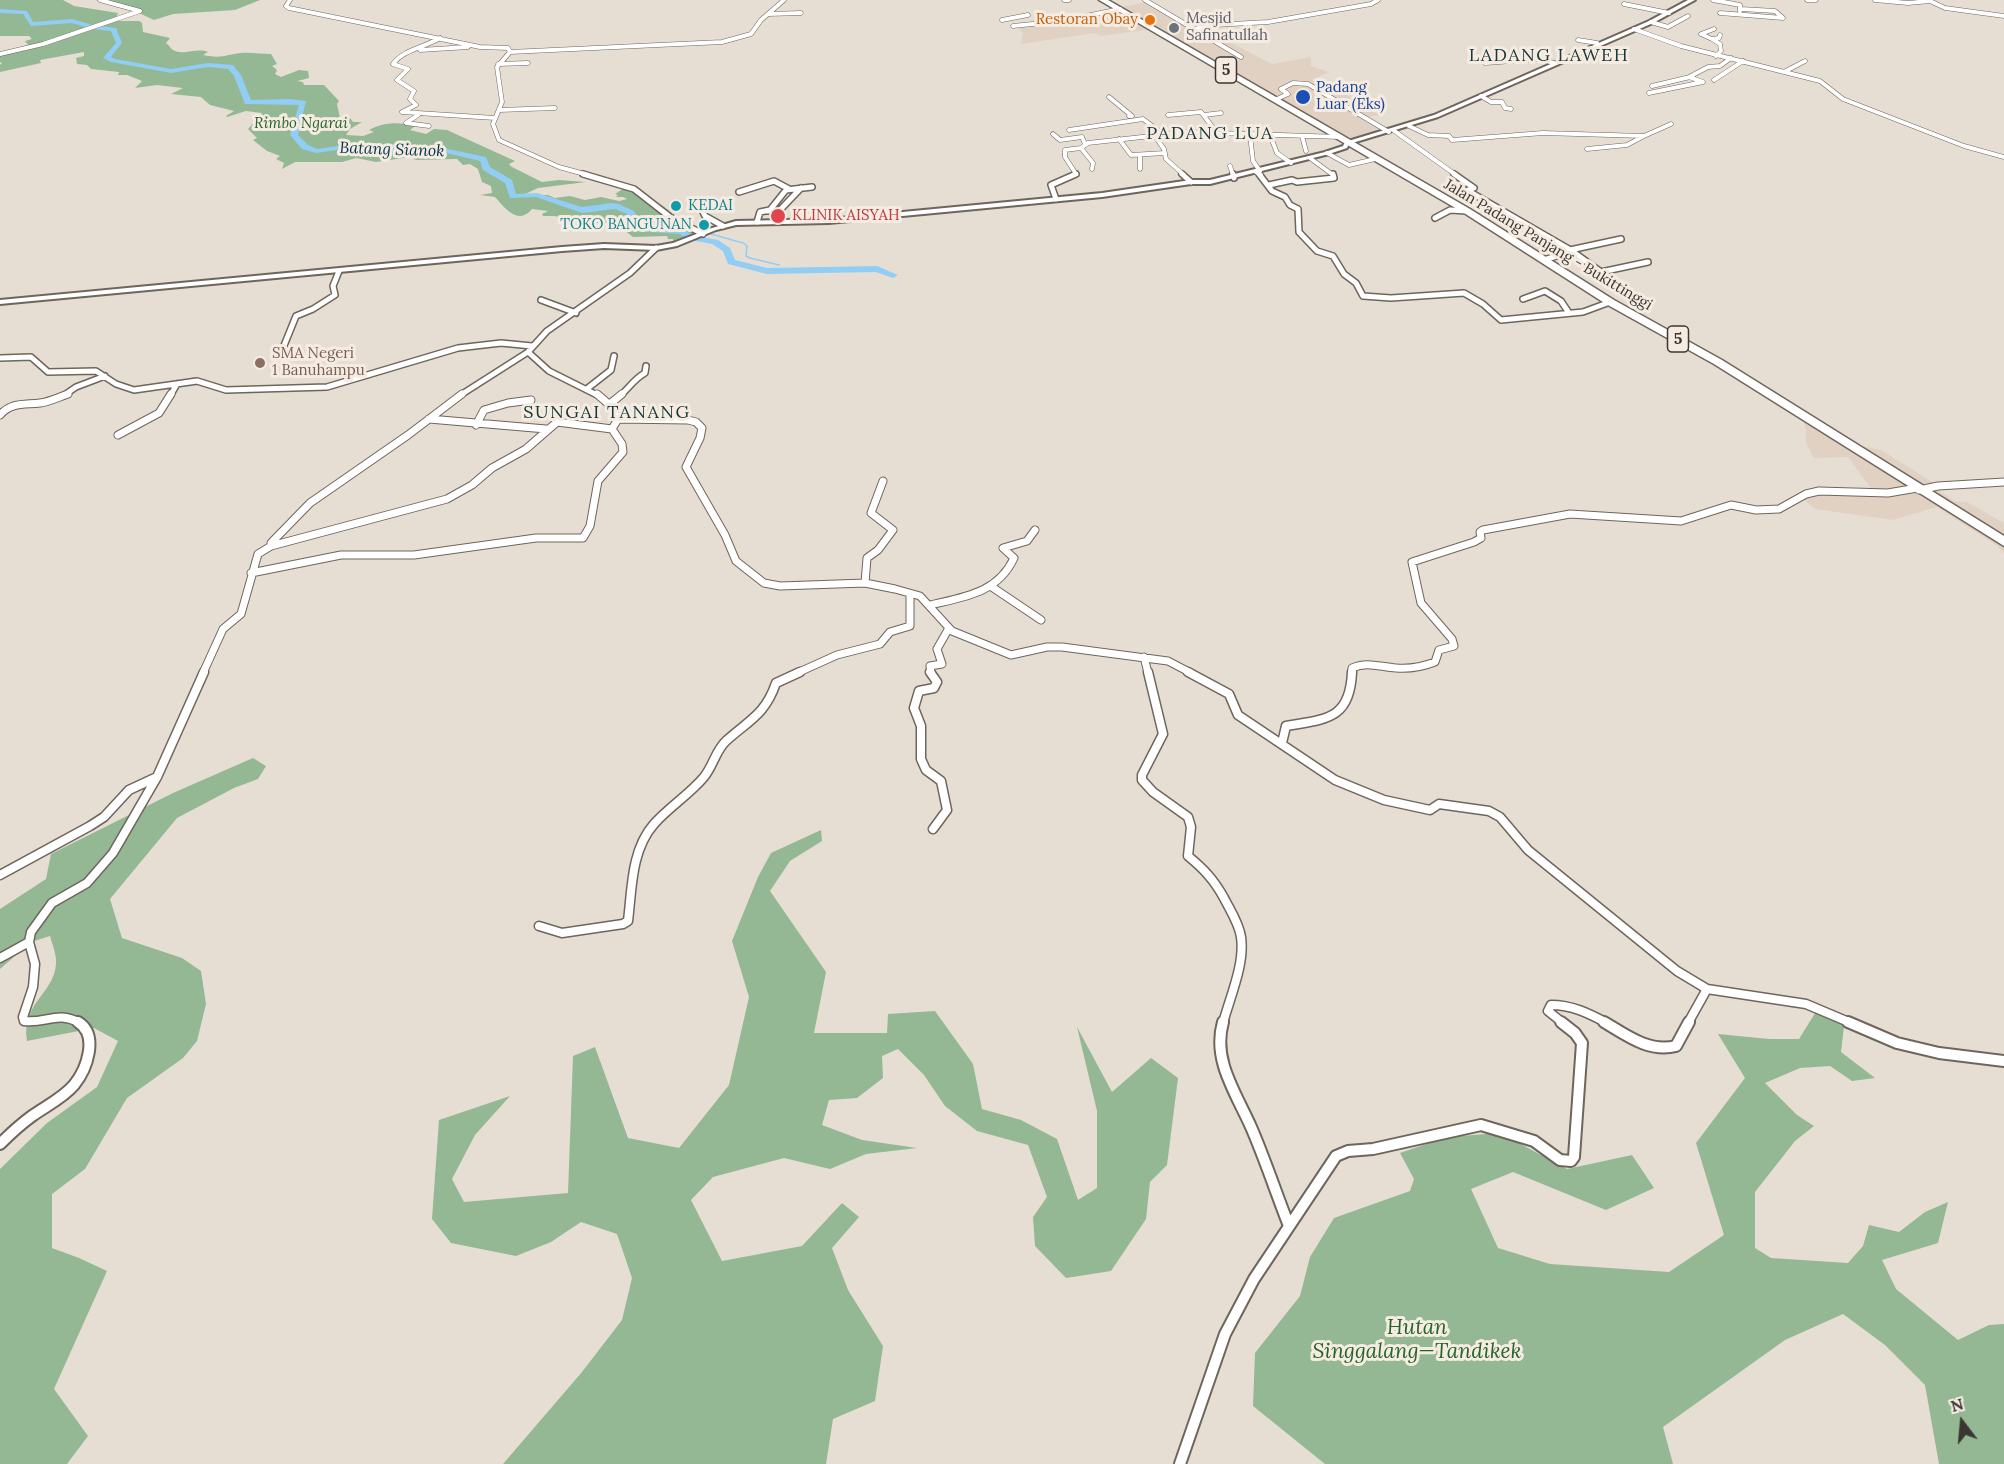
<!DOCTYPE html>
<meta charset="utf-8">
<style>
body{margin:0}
#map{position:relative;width:2004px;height:1464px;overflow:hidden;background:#e7ded3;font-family:Lora,serif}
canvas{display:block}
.north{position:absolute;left:1932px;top:1392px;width:60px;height:60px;-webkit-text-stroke:4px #f5ebe1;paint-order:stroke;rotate:344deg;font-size:16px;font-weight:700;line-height:24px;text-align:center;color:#3a3733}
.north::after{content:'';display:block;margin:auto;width:21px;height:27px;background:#3a3733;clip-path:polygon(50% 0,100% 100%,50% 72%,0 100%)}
</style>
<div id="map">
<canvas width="2004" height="1464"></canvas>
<div class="north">N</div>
</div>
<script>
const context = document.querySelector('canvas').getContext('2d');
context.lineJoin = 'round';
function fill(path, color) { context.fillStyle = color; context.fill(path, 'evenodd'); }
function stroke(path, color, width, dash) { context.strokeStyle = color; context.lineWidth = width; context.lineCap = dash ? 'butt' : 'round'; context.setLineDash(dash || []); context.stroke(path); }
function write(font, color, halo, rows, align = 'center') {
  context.font = font + ' Lora,serif'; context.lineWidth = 6; context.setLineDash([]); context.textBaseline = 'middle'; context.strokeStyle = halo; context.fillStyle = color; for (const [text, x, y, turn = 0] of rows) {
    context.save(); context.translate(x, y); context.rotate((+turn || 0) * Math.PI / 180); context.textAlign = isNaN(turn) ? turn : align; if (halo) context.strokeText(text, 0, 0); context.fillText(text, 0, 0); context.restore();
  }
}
const built = new Path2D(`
 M 1148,2 L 1194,28 L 1201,27 L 1272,64 L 1311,57 L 1311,66 L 1329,72 L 1312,80 L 1326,89 L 1342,90 L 1352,99 L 1339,101 L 1351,109 L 1364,106 L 1379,115 L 1367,117 L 1384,130 L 1359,138 L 1346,137 L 1122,7 Z
 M 1124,14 L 1152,29 L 1101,36 L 1094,33 L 1021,44 L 1023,33 L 1018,28 Z
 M 1802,417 L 1856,445 L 1881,450 L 1942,488 L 1937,489 L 1954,501 L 1967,502 L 2004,523 L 2004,553 L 1996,545 L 1937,507 L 1893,520 L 1815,509 L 1799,496 L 1816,491 L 1873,491 L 1848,457 L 1814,458 L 1806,443 L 1806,428 Z`);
const green = new Path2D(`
 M 0,0 L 63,0 L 74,6 L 118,13 L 115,21 L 139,21 L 142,23 L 143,32 L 170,38 L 166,43 C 169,45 170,48 173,50 C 184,56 197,47 208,52 L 203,55 C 222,59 224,55 241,53 C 250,52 262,54 271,54 L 277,64 L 272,66 L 277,70 L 275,74 L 281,77 L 299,70 L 308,71 L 309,78 L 297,81 L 303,82 L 304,85 L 324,85 L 339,101 L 337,104 L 340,118 L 350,118 L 353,122 L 362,122 L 350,129 L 346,135 L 363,136 L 374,132 L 369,130 C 385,122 398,122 415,126 L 410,130 L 426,134 L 434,129 L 447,130 L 515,161 L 509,164 L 512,167 L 542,182 L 559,180 L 586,182 L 538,188 L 523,195 L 548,195 L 555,198 L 570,196 L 585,200 L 601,197 L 619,201 L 627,199 L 623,197 L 616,197 L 618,195 L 615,194 L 623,189 C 634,193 654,200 663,206 C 679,218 690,233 712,231 L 673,246 L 673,239 L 668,239 L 667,236 L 633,237 L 615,223 L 592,223 L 554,216 L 543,216 L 542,214 L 548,211 L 532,209 C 518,226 505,208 495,197 L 480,195 L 492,193 L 491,186 L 482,182 L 478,169 L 470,164 L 463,165 L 457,159 L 416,160 L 410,157 L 376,162 L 356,158 L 342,162 L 295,162 L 282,169 L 284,163 L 276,159 L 280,156 L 267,151 L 253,140 L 257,138 L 248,129 L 262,113 L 246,111 L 227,117 L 226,116 L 234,111 L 210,105 L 201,97 L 171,94 L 183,88 L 157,85 L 135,88 L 142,81 L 127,75 L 118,75 L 119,72 L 91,69 L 87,65 L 77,64 L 76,58 L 84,56 L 84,52 L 40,60 L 41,63 L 0,72 L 0,65 L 2,63 L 0,62 L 0,55 L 29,46 L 25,41 L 32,39 L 29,36 L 0,36 Z
 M 96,0 L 260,0 L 235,10 L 173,14 L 154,20 L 139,13 Z
 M 253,758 L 266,766 L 258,779 L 234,788 L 177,818 L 110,899 L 122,938 L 182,958 L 201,971 L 206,1004 L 197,1041 L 183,1058 L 127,1098 L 85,1169 L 52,1194 L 52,1248 L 79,1258 L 107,1271 L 54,1389 L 88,1436 L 67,1464 L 0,1464 L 0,1169 L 47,1123 L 97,1087 L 118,1041 L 94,1028 L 27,1041 C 21,1003 54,994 56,964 C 57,955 52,944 50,936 L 31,942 L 0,969 L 0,909 L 46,879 L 51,854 L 173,793 Z
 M 821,830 L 822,841 L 790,861 L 770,891 L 826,972 L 814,1033 L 887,1033 L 888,1014 L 935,1011 L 973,1064 L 982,1109 L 1021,1120 L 1057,1139 L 1078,1200 L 1097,1188 L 1097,1111 L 1077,1027 L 1112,1092 L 1151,1058 L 1178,1078 L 1167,1165 L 1150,1182 L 1146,1219 L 1111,1271 L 1066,1278 L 1035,1246 L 1033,1217 L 1047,1197 L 1028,1145 L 977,1131 L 945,1106 L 924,1075 L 898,1049 L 882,1056 L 883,1078 L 857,1098 L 829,1100 L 822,1125 L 862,1140 L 917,1148 L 866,1154 L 830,1169 L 784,1158 L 713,1177 L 691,1200 L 722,1261 L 802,1246 L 842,1203 L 859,1217 L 832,1248 L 848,1290 L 883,1346 L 875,1401 L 833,1419 L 826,1464 L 503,1464 L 582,1372 L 622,1320 L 632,1278 L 617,1234 L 581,1222 L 551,1242 L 516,1256 L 451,1243 L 432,1219 L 439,1120 L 510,1096 L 475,1135 L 452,1179 L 464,1202 L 568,1193 L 573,1056 L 595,1047 L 628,1138 L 679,1148 L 729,1085 L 749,997 L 732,941 L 758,877 L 771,853 Z
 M 1817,1010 L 1844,1026 L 1841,1052 L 1875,1078 L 1852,1081 L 1830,1066 L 1800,1068 L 1765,1083 L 1797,1115 L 1814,1126 L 1795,1141 L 1755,1192 L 1755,1248 L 1771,1258 L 1848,1263 L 1863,1246 L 1869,1225 L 1899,1232 L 1925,1212 L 1948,1202 L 1938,1243 L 1882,1260 L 1896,1289 L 1958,1340 L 1989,1325 L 2004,1324 L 2004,1464 L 1939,1464 L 1925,1385 L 1885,1345 L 1843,1314 L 1785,1340 L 1663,1427 L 1673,1464 L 1325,1464 L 1253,1406 L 1255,1353 L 1300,1296 L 1310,1257 L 1334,1218 L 1410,1191 L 1414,1179 L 1400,1153 L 1447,1137 L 1500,1133 L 1567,1169 L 1632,1155 L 1654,1188 L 1606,1210 L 1513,1172 L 1471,1189 L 1498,1248 L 1550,1264 L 1669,1272 L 1724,1235 L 1696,1143 L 1745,1078 L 1718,1034 L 1769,1039 L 1799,1039 Z`);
const stream = new Path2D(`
 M 711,234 L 743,243 L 747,246 L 746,256 L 750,258 L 779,265`);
const river = new Path2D(`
 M 0,9 L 27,11 L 33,22 L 72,19 L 93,25 L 116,28 L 122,43 L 111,57 L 115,59 L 171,69 L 208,63 L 233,65 L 241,75 L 251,100 L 289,99 L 306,101 L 298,135 L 308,145 L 317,149 L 359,143 L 434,146 L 486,157 L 490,167 L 512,180 L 516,194 L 537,193 L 582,207 L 611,203 L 619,204 L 634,211 L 642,227 L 681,229 L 696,236 L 718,240 L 730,248 L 735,260 L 767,268 L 877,266 L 898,275 L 893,278 L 876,272 L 767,274 L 728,264 L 723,251 L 712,244 L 691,240 L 679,234 L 637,231 L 627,214 L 615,209 L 582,213 L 536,197 L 510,198 L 505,183 L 483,170 L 480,161 L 434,150 L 359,147 L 316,153 L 302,149 L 290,135 L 299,105 L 245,104 L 234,76 L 228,69 L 208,67 L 171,73 L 111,62 L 103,58 L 116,43 L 111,31 L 92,29 L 72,23 L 31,26 L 23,14 L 0,13 Z`);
const streetFar4 = new Path2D(`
 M 290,0 L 286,6 L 289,8 L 480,47 L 508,48 L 510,52 L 497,67 L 502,102 L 493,124 L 499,140 L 559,167 L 588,175
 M 1064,0 L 1069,0
 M 1145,0 L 1241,57
 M 1713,0 L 1740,5 L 1740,11
 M 1807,0 L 1816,0
 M 1875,0 L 1908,3 L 1930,1 L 1945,8 L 2004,16
 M 1624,4 L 1669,13
 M 1720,13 L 1783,18 L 1775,11 L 1741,9
 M 768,14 L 801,13
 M 1002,20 L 1028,15
 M 1651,22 L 1668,27 L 1688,16
 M 1013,26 L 1062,21 L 1120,9
 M 1194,29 L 1214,25 L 1268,22 L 1371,4 L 1378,0
 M 1634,29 L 1681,46 L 1820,81 L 1843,99 L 1964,146 L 2004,157
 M 440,38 C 425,47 403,50 393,64 L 408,69 L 397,80 L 414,91 L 410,99 L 416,105 L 402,112 L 495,118
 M 1712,39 L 1701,34 L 1714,29
 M 1578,40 L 1597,43
 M 420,50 L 468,47
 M 510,52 L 722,42 L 751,34 L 761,20 L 784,0
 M 0,54 L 43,44 L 140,11 L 100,0
 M 1716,56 L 1721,51 L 1720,44 L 1712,39 L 1719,38 L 1720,35
 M 1485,63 L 1540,59 L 1554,63
 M 498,64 L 528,63
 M 1784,72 L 1805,61
 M 1714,80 L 1743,61
 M 1652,86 L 1690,77
 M 1649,93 L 1703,82 L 1689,77 L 1708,67 L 1720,66 L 1731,58
 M 1481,96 L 1491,102 L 1502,102 L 1505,108 L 1511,109
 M 1109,97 L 1132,116 L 1129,116
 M 1277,99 L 1288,94 L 1281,89 L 1293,83 L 1308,84 L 1389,132
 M 499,110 L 555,108
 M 418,115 L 406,123 L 429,126
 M 1168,115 L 1201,112 L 1217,133
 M 1204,115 L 1221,113
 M 1409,126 L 1428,135 L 1449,136 L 1452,140 L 1543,133 L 1644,136 L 1671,124
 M 1069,130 L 1143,119 L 1163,134
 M 1393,130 L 1456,175
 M 1053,134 L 1060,140 L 1082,137 L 1085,144
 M 1154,135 L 1164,149 L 1166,159 L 1184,175
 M 1250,135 L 1253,161 L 1260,171
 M 1270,135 L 1277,153 L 1291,163
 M 1302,136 L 1306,151
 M 1119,139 L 1131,155 L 1165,153
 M 1081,148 L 1093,163 L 1092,169
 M 1587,149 L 1627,145 L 1642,137
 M 1327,153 L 1349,165 L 1375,159
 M 1140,155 L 1140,169
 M 1310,158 L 1333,175
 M 1230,166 L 1233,175
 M 1256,172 L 1261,175
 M 1073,175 L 1076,174 L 1065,157 L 1065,150 L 1081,148 L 1088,143 L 1187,132 L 1341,137`);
const streetFar3 = new Path2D(`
 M 583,174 L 634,189 L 670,217 L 703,234
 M 1182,174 L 1191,182
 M 1233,174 L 1234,178
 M 1259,174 L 1272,191 L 1285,197 L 1290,205 L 1298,209 L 1299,232 L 1317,251 L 1333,256 L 1344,274 L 1356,283 L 1363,296 L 1391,298 L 1464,293 L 1483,304 L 1501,320 L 1583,312 L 1610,302
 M 1454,174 L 1474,188 L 1468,190 L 1470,192 L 1572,251 L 1601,272 L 1648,262
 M 1269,185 L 1292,180 L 1297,182 L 1334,178 L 1333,174
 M 739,192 L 774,181 L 789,189
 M 1056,199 L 1051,185 L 1076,174
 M 701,208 L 705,216 L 723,226
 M 768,211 L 780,210 L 801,188
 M 1435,218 L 1450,210 L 1467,211
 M 757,222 L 760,212 L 770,210 L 786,190 L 812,187
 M 1570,250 L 1621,239
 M 1544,260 L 1572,251
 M 1523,299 L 1545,291 L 1561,301 L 1569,313
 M 541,300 L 576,313
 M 528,352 L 549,371 L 599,396
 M 281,353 L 296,316 L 313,309 L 335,295 L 333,286 L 339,271
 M 0,358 L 31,357 L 48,372 L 96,371 L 116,384 L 134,390 L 197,381 L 226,390 L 327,387 L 458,348 L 501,343 L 532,346
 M 588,388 L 611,370 L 614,356
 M 63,396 L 76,387 L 105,376
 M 170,396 L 177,384
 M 459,396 L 528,352 L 547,331 L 630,273 L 656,248
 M 620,396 C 629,388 635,378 645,373 L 646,366`);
const streetFar2 = new Path2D(`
 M 597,394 L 611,406 L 618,419 L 688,420 L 696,422 L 702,428 L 700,438 L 686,467 L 725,535 L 736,561 L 764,583 L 780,586 L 865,583 L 895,589 L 920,596 L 952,631 L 1011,655 L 1047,647 L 1062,647 L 1168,661 L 1191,673
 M 611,403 L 622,394
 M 0,415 C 11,402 25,405 40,403 C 49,402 59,397 68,394
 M 429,419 L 546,429
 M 476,425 L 484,410 L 508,403 L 531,400
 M 118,435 L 159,413 L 171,394
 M 1919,490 L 1938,486 L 2004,482
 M 271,546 L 447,499 L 472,485 L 492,468 L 526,449 L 557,422 L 612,429
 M 251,573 L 341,555 L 414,555 L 536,538 L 583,538 L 590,526 L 598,481 L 623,452 L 622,444 L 612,429 L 618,419
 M 865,583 L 867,558 L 878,550 L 893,530 L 871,513 L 883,481
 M 992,587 L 1041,620
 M 930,605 C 964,597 998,593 1014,558 L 1003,548 L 1027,541 L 1035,530
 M 1144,657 L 1148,673
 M 203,673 L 223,629 L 241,614 L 258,554 L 271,546 L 271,543 L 310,503 L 408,435 L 462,394
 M 797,673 L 837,655 L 880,644 L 890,632 L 910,626 L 910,594
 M 931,673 L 930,666 L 942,664 L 937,649 L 949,628
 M 1352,673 L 1352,668 C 1367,661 1380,667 1396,668 C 1409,669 1422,667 1435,662 L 1439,650 L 1454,646 L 1452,639 L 1421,603 L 1412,562 L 1474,542 L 1481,538 L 1480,532 L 1483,530 L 1570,514 L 1681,521 L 1731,505 L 1756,510 L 1779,509 L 1806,494 L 1819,491 L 1888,493 L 1917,488`);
const streetFar1 = new Path2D(`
 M 930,672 L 937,682 L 934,688 L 919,691 L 914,708 L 921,726 L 921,759 L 926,770 L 941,781 L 947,810 L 933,829
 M 1148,672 L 1163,734 L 1142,775 L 1142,780 L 1153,792 L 1188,817 L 1191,827 L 1188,856 C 1204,869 1214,880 1224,898 C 1230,910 1239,923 1241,937 C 1245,964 1230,997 1223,1023
 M 1188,672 L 1229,694 L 1238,715 L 1335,780 L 1384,800 L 1430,810 L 1439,804 L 1489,811 L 1500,817 L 1528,850 L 1677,971 L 1707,989 L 1806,1004 L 1851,1023
 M 1282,743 L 1286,726 C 1326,719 1350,720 1352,672
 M 0,875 L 90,826 L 104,817 L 129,790 L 157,777
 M 539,926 L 562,933 L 623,924 L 628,921 C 632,889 631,850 654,824 C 669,807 690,794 704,777 C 713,766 716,750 726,741 C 749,720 765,715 776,683 L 800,672
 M 0,958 L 29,942
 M 80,1023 C 57,1010 46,1024 24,1021 L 23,1017 L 33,987 L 35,964 L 29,942 L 31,932 L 52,903 L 87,883 L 113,853 L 157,777 L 204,672
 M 1563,1023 L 1548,1011 L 1551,1005 C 1572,1005 1588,1013 1607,1023
 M 1688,1023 L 1707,989`);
const street = new Path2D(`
 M 1223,1022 C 1212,1060 1236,1093 1251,1127 C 1265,1159 1276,1193 1289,1226
 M 1604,1022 C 1626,1035 1649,1053 1676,1046 L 1689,1022
 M 1848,1022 L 1897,1043 L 1939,1053 L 2004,1061
 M 0,1144 C 10,1134 21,1124 32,1116 C 46,1106 63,1098 74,1085 C 87,1069 99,1035 78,1022
 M 1180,1464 L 1225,1334 L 1254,1279 L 1336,1156 L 1348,1151 L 1373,1149 L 1481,1125 L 1534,1141 L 1560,1160 L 1571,1161 L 1574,1157 L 1582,1043 L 1575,1033 L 1561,1022`);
const secondary = new Path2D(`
 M 1688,0 L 1695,0 L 1653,23 L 1438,117 L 1349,144 L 1347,148 L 1329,154 L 1210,184 L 1191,184 L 1102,197 L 829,223 L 736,225 L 716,230 L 677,246 L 656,250 L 604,248 L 562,251 L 0,304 L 0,300 L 562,247 L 604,244 L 656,246 L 673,243 L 712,228 L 736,221 L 829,219 L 1102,193 L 1191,180 L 1210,180 L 1325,152 L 1343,146 L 1345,142 L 1434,115 L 1649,21 Z`);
const highway = new Path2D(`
 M 1099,0 L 1108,0 L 1470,209 L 1614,300 L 1722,360 L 2004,536 L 2004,546 L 1714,364 L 1606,304 L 1464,213 Z`);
const markers = [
 [1150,20,6,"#e8710a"],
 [1174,28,6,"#6b7280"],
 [1303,97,8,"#1a4fb4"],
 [676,206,6,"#0f9aa8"],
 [778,216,8,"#e0444e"],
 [704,225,6,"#0f9aa8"],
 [260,363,6,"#8d6e63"]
];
const farWorshipnames = [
 ["Mesjid",1186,19],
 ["Safinatullah",1186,36]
];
const farFoodnames = [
 ["Restoran Obay",1138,20]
];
const farTransitnames = [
 ["Padang",1316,88],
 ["Luar (Eks)",1316,105]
];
const farParknames = [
 ["Rimbo Ngarai",301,124]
];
const farCulturenames = [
 ["KEDAI",688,206],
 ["TOKO BANGUNAN",692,225,"right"]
];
const farHealthnames = [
 ["KLINIK AISYAH",792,216]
];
const farStreetnames = [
 ["Jalan Padang Panjang - Bukittinggi",1548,245,31]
];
const farEducationnames = [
 ["SMA Negeri",272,354],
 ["1 Banuhampu",272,371]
];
const shields = [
 [1226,70,21],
 [1678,339,21]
];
const shieldNames = [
 ["5",1226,70],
 ["5",1678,339]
];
const farWaternames = [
 ["Batang Sianok",392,150,2]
];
const farQuarternames = [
 ["LADANG LAWEH",1549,56],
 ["PADANG LUA",1210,134],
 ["SUNGAI TANANG",607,413]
];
const nearParknames = [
 ["Hutan",1417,1328],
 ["Singgalang—Tandikek",1417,1352]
];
fill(built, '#e1d1c2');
fill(green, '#93b893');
stroke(stream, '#92cdf4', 1.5);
fill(river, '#92cdf4');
stroke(streetFar4, '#6e655c', 5);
stroke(streetFar3, '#6e655c', 8);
stroke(streetFar2, '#6e655c', 9);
stroke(streetFar1, '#6e655c', 11);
stroke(street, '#6e655c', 14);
stroke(secondary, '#6e655c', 4);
stroke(highway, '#6e655c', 3);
stroke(streetFar4, '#fff', 4);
stroke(streetFar3, '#fff', 5);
stroke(streetFar2, '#fff', 7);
stroke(streetFar1, '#fff', 8);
stroke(street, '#fff', 10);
fill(secondary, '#fff');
fill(highway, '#fff');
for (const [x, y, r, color] of markers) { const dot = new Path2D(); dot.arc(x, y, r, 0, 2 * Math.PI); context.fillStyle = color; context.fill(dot); stroke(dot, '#f5ebe1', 2); }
write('15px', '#5b616d', '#f5ebe1', farWorshipnames, 'left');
write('15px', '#c56008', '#f5ebe1', farFoodnames, 'right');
write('15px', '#164399', '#f5ebe1', farTransitnames, 'left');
write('italic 15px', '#25662b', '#f5ebe1', farParknames);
write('15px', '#0d838f', '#f5ebe1', farCulturenames, 'left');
write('15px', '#be3a42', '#f5ebe1', farHealthnames, 'left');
write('15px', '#3a3733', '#f5ebe1', farStreetnames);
write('15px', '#785e54', '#f5ebe1', farEducationnames, 'left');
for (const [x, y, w] of shields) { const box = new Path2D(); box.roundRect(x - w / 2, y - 13, w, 26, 4.5); context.fillStyle = '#f5ebe1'; context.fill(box); stroke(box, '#3a3733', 1.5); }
write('bold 16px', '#3a3733', null, shieldNames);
write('italic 16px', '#01344d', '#f5ebe1', farWaternames);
context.letterSpacing = '1.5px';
write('18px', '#15383a', '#f5ebe1', farQuarternames);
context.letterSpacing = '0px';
write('italic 21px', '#25662b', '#f5ebe1', nearParknames);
</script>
